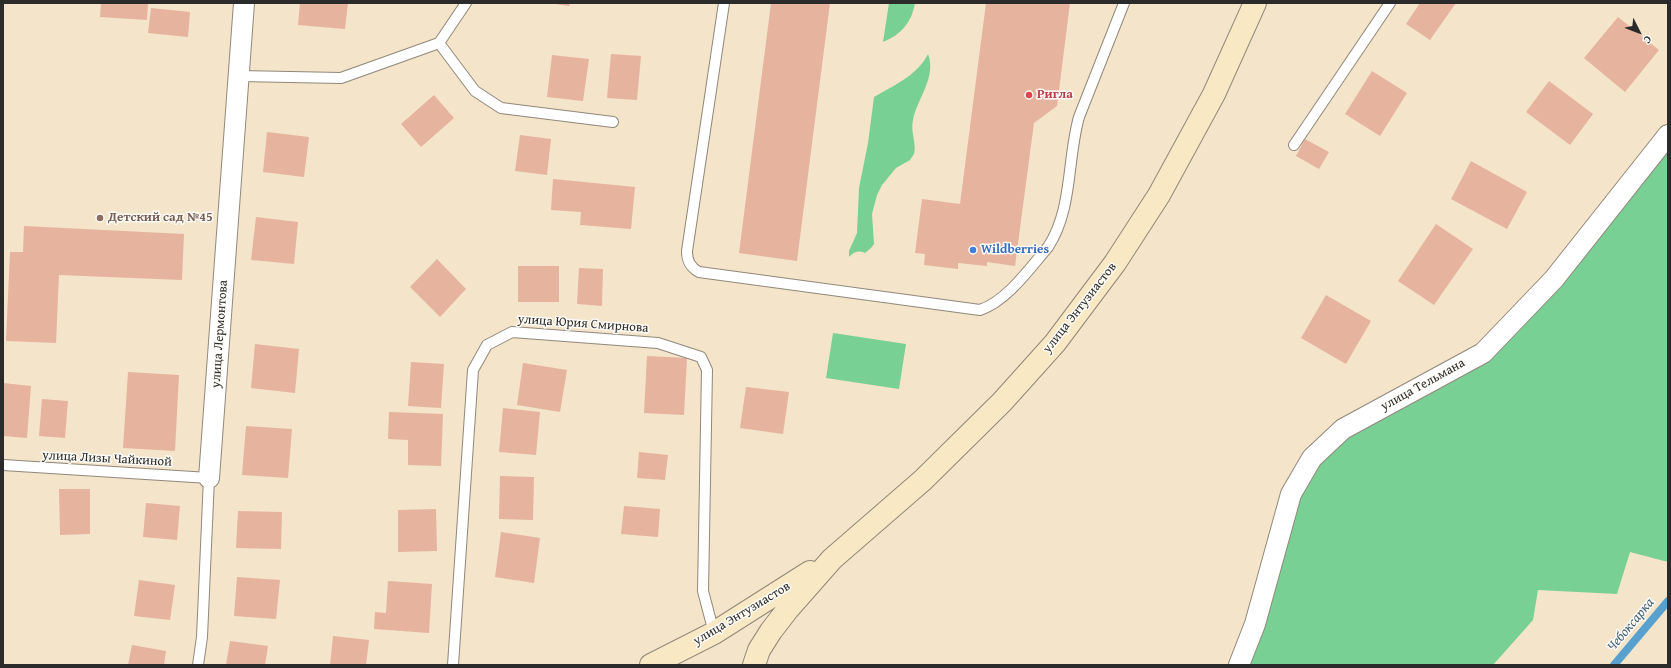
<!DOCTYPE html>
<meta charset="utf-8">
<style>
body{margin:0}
#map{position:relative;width:1671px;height:668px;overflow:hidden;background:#f4e4ca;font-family:"Gentium Book Plus",serif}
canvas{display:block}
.frame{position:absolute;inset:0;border:4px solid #2b2b2b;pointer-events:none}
.north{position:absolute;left:1619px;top:12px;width:40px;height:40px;-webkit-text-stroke:3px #fdfcf7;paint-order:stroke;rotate:132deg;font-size:11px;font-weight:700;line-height:16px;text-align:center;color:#2b2b2b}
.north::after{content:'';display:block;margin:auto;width:14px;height:18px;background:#2b2b2b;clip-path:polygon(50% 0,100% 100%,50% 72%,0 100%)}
</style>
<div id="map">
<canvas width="1671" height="668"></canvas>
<div class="frame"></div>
<div class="north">С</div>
</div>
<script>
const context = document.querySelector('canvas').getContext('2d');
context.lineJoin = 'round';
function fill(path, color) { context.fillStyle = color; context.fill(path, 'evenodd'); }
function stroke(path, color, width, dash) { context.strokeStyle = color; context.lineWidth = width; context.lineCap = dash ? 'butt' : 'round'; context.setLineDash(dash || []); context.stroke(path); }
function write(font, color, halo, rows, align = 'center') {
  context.font = font + ' "Gentium Book Plus",serif'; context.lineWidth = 3; context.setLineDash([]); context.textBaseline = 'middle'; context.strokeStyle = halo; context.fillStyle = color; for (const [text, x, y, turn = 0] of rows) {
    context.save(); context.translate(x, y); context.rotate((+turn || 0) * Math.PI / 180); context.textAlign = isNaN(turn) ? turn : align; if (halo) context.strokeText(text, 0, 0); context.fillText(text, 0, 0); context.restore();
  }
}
const green = new Path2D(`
 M 889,3 L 915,3 C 912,22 901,35 883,42 Z
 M 928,54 C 937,77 917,99 913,120 C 910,132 917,144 914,154 L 910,160 L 896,168 L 882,185 L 877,195 L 872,214 L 874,244 L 871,248 L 865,253 C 859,250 853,252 849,257 L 849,251 L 857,233 L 859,188 L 868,143 L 874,97 C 893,86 918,75 928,54 Z
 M 1668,135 L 1668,562 L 1630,552 L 1617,594 L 1538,590 L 1533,620 L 1493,665 L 1239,665 L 1312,458 L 1483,353 Z
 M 833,333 L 906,344 L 899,389 L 826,378 Z`);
const stream = new Path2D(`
 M 1614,665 L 1668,601`);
const building = new Path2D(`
 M 101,3 L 148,3 L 147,20 L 100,17 Z
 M 300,3 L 348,3 L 345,29 L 298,25 Z
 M 548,3 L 570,3 L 569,6 Z
 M 771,3 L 830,3 L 797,261 L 739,253 Z
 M 986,3 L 1070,3 L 1057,106 L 1034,123 L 1015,266 L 987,262 L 987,266 L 958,263 L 958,269 L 924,265 L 925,254 L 915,253 L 922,199 L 960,204 Z
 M 1420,3 L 1456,3 L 1430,40 L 1406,24 Z
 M 151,8 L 190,12 L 188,37 L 148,33 Z
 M 1618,17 L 1659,50 L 1625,92 L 1584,58 Z
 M 611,54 L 641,56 L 637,100 L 607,98 Z
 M 552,55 L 589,59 L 583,101 L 547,97 Z
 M 1372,71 L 1407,93 L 1380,136 L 1345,114 Z
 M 1549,81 L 1593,114 L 1570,145 L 1526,112 Z
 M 434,95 L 454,118 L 421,147 L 401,124 Z
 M 267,132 L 309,137 L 304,177 L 263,172 Z
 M 520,135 L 551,139 L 547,175 L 515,171 Z
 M 1305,139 L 1329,152 L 1319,169 L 1296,156 Z
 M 1471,161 L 1527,192 L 1507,229 L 1451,199 Z
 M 553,179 L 635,187 L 631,229 L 580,225 L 581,212 L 551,210 Z
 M 256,217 L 298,222 L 294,264 L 251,260 Z
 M 1436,224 L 1473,249 L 1434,305 L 1398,281 Z
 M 24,226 L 184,234 L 182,280 L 59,275 L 56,343 L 6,341 L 10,252 L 23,252 Z
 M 437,259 L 466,289 L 440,317 L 410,287 Z
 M 518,266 L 559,266 L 559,302 L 518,302 Z
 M 579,268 L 603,269 L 602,306 L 577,304 Z
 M 1326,295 L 1371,321 L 1346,364 L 1301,338 Z
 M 255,344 L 299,349 L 295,393 L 251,388 Z
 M 647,356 L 687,358 L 684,415 L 644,413 Z
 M 411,362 L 444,364 L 441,408 L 408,406 Z
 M 523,363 L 567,370 L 560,412 L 517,405 Z
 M 128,372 L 179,375 L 175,451 L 123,448 Z
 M 3,383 L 31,386 L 27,438 L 3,436 Z
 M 746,387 L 789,392 L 783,434 L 740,428 Z
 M 42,399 L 68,401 L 65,438 L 39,436 Z
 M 503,408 L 540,412 L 536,455 L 499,452 Z
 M 389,412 L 443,414 L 441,466 L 408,465 L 408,440 L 388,439 Z
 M 246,426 L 292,429 L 288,478 L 242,475 Z
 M 639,452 L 668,455 L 665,480 L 637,478 Z
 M 500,476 L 534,477 L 533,520 L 499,519 Z
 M 59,489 L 90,489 L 90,534 L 60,535 Z
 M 146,503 L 180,506 L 177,540 L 143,537 Z
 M 624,506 L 660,509 L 658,537 L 621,534 Z
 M 436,509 L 437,551 L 398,552 L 398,510 Z
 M 238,511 L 282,512 L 281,549 L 236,548 Z
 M 501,532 L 540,538 L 534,583 L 495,577 Z
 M 237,577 L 280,580 L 276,619 L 234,616 Z
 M 139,580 L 175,585 L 170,620 L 134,616 Z
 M 388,581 L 432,584 L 429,633 L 374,629 L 375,612 L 386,613 Z
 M 333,636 L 369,640 L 366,665 L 330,665 Z
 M 230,641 L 268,646 L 265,665 L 226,665 Z
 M 132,645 L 166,651 L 164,665 L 128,665 Z`);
const lane = new Path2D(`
 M 724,3 L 687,251 C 687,261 690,267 699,272 L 980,310 C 1007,301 1030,268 1048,247 C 1073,209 1067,159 1079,117 L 1124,3
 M 439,43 L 475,91 L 501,108 L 613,122
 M 239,76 L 341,78 L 439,43 L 466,3
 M 1294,145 L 1390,3
 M 3,465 L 209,478 L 202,637 L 198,665
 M 453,665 L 473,370 L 487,345 L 512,332 L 658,343 L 701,357 L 707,370 L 703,591 L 714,633`);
const street = new Path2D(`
 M 209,478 L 244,3
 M 1239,665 L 1255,624 L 1291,494 L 1312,458 L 1343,429 L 1483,353 L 1554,279 L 1668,135`);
const secondary = new Path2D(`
 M 651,665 L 714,633 L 810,572
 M 754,665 L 759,650 L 771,631 L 788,609 L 832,559 L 923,480 L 1002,402 L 1055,343 L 1115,263 L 1159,195 L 1214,94 L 1255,3`);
const markers = [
 [1029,95,4,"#e0444e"],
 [100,218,4,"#8d6e63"],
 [973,250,4,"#3f7fe0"]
];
const healthNames = [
 ["Ригла",1037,95]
];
const educationNames = [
 ["Детский сад №45",108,218]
];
const shopNames = [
 ["Wildberries",981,250]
];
const streetNames = [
 ["улица Энтузиастов",1080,308,-52],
 ["улица Юрия Смирнова",583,324,4],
 ["улица Лермонтова",220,334,-86],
 ["улица Тельмана",1423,385,-29],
 ["улица Лизы Чайкиной",107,459,3],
 ["улица Энтузиастов",742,614,-31]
];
const waterNames = [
 ["Чебоксарка",1631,625,-50]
];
fill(green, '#79d095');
stroke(stream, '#58a1cf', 8);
fill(building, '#e6b39f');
stroke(lane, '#90887a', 12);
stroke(street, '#90887a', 22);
stroke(secondary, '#90887a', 24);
stroke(lane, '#fff', 10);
stroke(street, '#fff', 20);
stroke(secondary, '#f8e8c3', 22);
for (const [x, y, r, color] of markers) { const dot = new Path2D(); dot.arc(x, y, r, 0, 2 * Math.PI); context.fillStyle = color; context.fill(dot); stroke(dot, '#fdfcf7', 1.5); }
write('bold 13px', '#be3a42', '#fdfcf7', healthNames, 'left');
write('bold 13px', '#785e54', '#fdfcf7', educationNames, 'left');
write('bold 13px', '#366cbe', '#fdfcf7', shopNames, 'left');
write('13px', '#2b2b2b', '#fdfcf7', streetNames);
write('italic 14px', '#3f6075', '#fdfcf7', waterNames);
</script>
